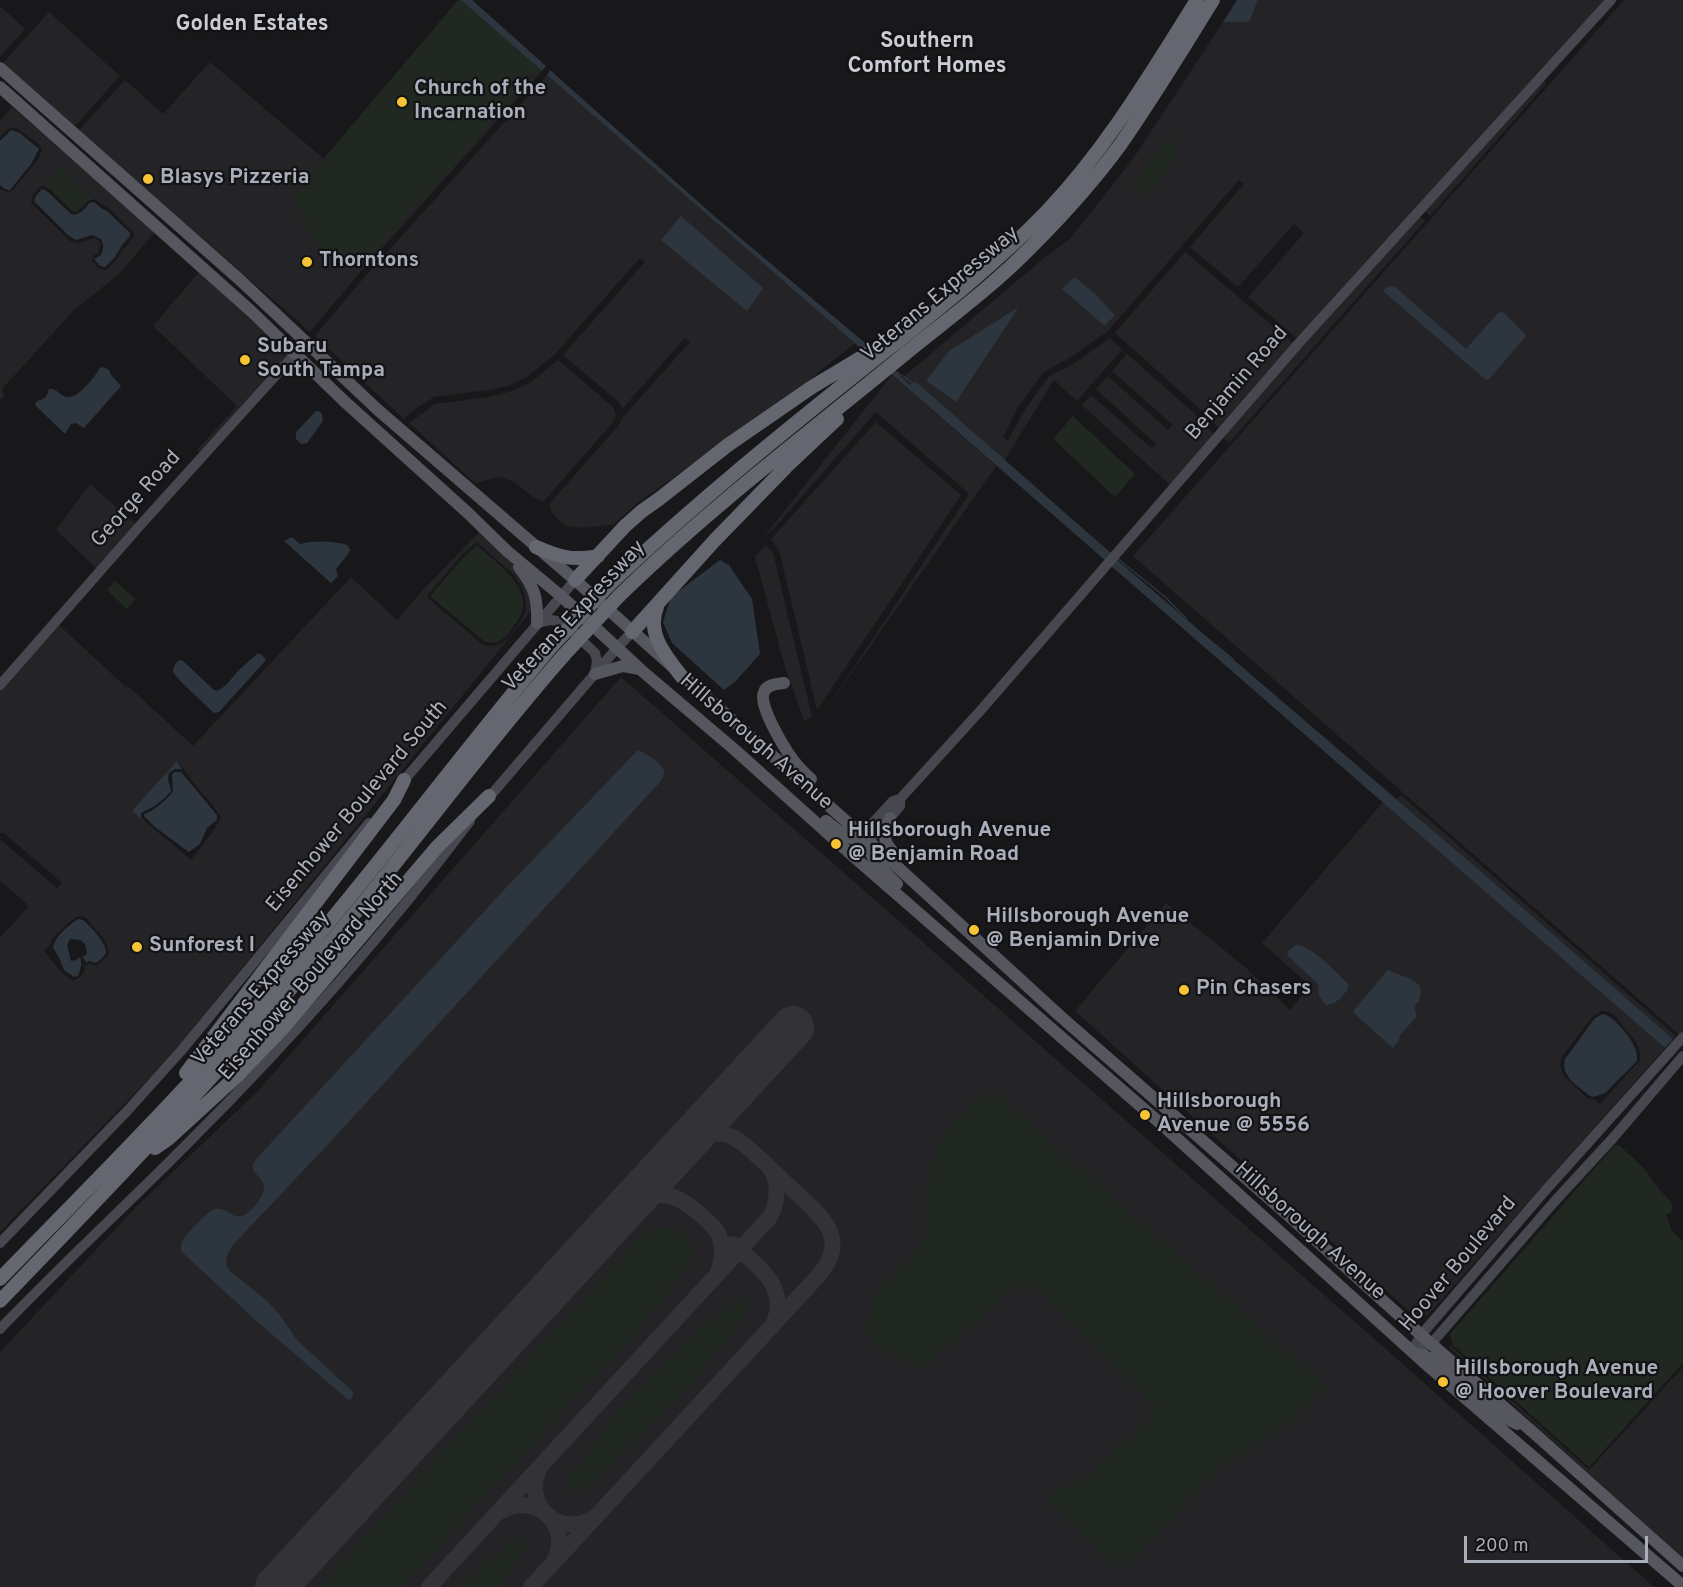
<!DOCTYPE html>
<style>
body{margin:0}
#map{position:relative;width:1683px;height:1587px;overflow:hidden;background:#18181a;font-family:Overpass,sans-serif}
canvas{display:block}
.scale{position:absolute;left:1464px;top:1536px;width:184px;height:27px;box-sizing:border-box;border:3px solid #aaaeba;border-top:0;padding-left:8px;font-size:18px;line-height:21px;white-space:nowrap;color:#aaaeba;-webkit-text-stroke:4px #131315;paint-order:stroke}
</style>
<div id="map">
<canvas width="1683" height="1587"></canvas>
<div class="scale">200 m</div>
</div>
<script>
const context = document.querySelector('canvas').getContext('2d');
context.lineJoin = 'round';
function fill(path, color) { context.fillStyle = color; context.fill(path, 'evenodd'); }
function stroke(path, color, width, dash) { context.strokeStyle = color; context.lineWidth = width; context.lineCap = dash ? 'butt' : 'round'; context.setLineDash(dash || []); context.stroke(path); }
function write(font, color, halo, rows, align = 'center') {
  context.font = font + ' Overpass,sans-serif'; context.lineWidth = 4.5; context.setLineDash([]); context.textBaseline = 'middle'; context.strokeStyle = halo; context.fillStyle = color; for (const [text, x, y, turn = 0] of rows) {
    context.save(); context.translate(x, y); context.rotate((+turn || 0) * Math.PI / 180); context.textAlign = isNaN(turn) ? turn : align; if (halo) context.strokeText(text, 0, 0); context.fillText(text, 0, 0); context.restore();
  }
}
const built = new Path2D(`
 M 1258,0 L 1604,0 L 1606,1 L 1298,339 L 1248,297 L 1304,233 L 1294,224 L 1238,287 L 1190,247 L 1244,184 L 1239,180 L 1108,331 L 1068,359 L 1044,372 L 1018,407 L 1003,438 L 1008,440 L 1024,411 L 1049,376 L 1072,365 L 1110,338 L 1122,350 L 1077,401 L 1054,380 L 1004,461 L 917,383 L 909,386 L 902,378 L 1044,258 L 1070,239 L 1135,156 L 1223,22 L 1249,22 ZM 1180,150 L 1147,197 L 1130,189 ZM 1075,277 L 1093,292 L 1114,315 L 1106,326 ZM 1018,308 L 956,402 L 926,381 L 926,380 Z
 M 1624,0 L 1683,0 L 1683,1038 L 1133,556 Z
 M 0,6 L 25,29 L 0,57 Z
 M 49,12 L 120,76 L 75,126 L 3,63 Z
 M 210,62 L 324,159 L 292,196 L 419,204 L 539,68 L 542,71 L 357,276 L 310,332 L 79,130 L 125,80 L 163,114 Z
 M 547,75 L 855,343 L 809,380 L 635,505 L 614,524 L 583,528 L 567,526 L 562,523 L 552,513 L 549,504 L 619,425 L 623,417 L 690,342 L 685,338 L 622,409 L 619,402 L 563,355 L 645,262 L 640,258 L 556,353 L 527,377 L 508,386 L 488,390 L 434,397 L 415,409 L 404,419 L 315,336 L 362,280 Z
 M 1542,80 L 1546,84 L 1430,216 L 1425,211 Z
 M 12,107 L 155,232 L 119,274 L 75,309 L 2,389 L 4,397 L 0,400 L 0,189 L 7,192 L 13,190 L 39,158 L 42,149 L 39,144 L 16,128 L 9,128 L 0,137 L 0,121 ZM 58,169 L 63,169 L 94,199 L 110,209 L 133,232 L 134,236 L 126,247 L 123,249 L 115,261 L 106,270 L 98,268 L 92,260 L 94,255 L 100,252 L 98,250 L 101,245 L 99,241 L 94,238 L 79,243 L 70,241 L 31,203 L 33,194 L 41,186 L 44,186 Z
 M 1420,217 L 1425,221 L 1229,443 L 1222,437 L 1301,346 Z
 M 1185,252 L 1294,344 L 1220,429 L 1198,407 L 1115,333 Z
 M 199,272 L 289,355 L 201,453 L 197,450 L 237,406 L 153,326 Z
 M 1127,354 L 1193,412 L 1215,435 L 1171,486 L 1082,405 L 1091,395 L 1151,448 L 1156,444 L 1096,389 L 1108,376 L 1168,430 L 1173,425 L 1112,371 Z
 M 558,360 L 613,407 L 616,415 L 614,421 L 543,502 L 532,496 L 514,482 L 500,477 L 475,483 L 409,423 L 435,404 L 489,397 L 509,392 L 530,383 Z
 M 892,375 L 996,466 L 820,718 L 968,496 L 967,492 L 876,412 L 776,526 L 763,538 Z
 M 876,422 L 961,495 L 817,710 L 779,550 L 771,539 Z
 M 90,484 L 137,525 L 97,569 L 56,530 Z
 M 479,532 L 511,562 L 524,580 L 534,607 L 170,1057 L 0,1232 L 0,938 L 29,906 L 0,881 L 0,841 L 1,840 L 57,888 L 62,883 L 4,833 L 0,833 L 0,690 L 58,624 L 126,687 L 128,686 L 193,746 L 351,577 L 397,620 L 422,591 ZM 477,542 L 515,576 L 521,585 L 525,595 L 526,608 L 522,619 L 510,636 L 501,644 L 495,646 L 483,645 L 428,598 L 427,596 L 461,556 ZM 178,761 L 192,781 L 210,802 L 221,817 L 214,830 L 191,860 L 133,811 ZM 82,916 L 87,919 L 103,938 L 107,944 L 109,954 L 97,966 L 89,964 L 86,966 L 83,964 L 85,969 L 81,977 L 73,981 L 62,973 L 44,951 L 50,945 L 53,938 L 68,923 L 77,917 Z
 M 766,545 L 773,553 L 812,717 L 804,721 L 785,667 L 755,557 Z
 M 621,677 L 1379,1343 L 1654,1587 L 0,1587 L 0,1352 L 136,1207 L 258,1091 Z
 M 1401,795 L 1676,1036 L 1673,1039 L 1397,799 Z
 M 1383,802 L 1665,1048 L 1427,1316 L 1411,1313 L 1075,1011 L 1166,903 L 1244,966 L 1290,1010 L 1310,986 L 1262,943 ZM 1602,1011 L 1609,1012 L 1614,1015 L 1636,1042 L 1640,1052 L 1640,1060 L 1600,1104 L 1595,1100 L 1587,1098 L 1564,1076 L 1560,1066 L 1562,1057 L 1593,1016 Z
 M 1450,1345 L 1588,1469 L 1591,1468 L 1683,1367 L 1683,1558 L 1450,1348 Z`);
const green = new Path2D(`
 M 458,0 L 461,0 L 539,68 L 420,204 L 418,203 L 362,266 L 317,246 L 292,196 Z
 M 1168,135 L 1180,150 L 1147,197 L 1129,189 Z
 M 58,169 L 63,169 L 94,199 L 88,201 L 77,212 L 72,211 L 51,190 L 44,186 Z
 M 1073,416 L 1135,474 L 1115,497 L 1053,439 Z
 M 477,545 C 495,562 535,588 520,617 C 518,621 514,625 512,629 C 504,639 498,645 485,642 L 430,596 L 463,558 Z
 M 115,581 L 136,599 L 127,609 L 107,590 Z
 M 994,1092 L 1324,1384 L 1325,1389 L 1301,1409 L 1295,1420 L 1224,1465 L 1209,1478 L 1161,1531 L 1132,1561 L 1124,1566 L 1116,1567 L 1048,1503 L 1048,1495 L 1056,1488 L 1074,1485 L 1101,1464 L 1148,1421 L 1153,1406 L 1142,1391 L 1034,1284 L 1016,1286 L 937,1356 L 929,1367 L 919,1367 L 886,1353 L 875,1347 L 869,1337 L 867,1323 L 875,1294 L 923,1244 L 928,1184 L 933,1162 L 942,1138 L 966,1107 Z
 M 1615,1145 L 1620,1146 L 1643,1167 L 1659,1189 L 1671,1202 L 1673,1207 L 1671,1212 L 1666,1215 L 1672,1231 L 1683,1241 L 1683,1363 L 1589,1467 L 1453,1345 L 1450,1334 Z
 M 656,1226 C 670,1226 690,1234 693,1250 C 694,1255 691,1260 689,1264 L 642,1326 L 407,1581 L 400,1587 L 319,1587 L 643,1234 L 649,1229 Z
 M 737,1298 C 745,1298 750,1304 747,1311 L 703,1371 L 646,1432 L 634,1445 L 579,1492 L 575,1493 L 568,1489 L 567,1482 L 568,1478 L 614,1417 L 675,1351 Z
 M 517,1537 L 520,1537 L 526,1542 L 526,1549 L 499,1587 L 457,1587 Z`);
const water = new Path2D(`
 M 461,0 L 472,0 L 546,66 L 542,71 Z
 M 1237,0 L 1258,0 L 1249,22 L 1223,22 Z
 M 550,70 L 713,215 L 871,348 L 865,352 L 547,75 Z
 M 11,130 L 20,133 L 39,149 L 31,164 L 10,190 L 5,189 L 0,185 L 0,141 Z
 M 42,189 L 48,192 L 71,214 C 78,216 85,210 89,203 L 94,202 L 102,209 L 107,211 L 130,233 L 130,236 L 122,245 L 115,257 L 105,267 L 100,266 L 94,259 L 100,256 C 104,251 104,245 101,239 L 92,235 L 76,240 L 68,235 L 34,201 L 36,196 Z
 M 681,216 L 763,288 L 747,311 L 661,240 Z
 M 1075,277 L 1093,292 L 1115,315 L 1105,326 L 1062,289 Z
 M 1394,286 L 1466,349 L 1497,314 L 1502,311 L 1525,334 L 1525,337 L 1490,378 L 1486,380 L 1383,291 L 1387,287 Z
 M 1019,307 L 956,402 L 926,381 L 949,351 Z
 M 103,367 L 109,370 L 111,375 L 121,386 L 84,428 L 76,423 L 71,424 L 65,434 L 36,406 L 35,403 C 39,399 45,400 47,395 C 48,393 48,391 49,389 C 57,388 59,395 67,397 C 79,399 94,377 100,368 Z
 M 893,368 L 909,385 L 916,382 L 1112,554 L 1106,561 L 889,372 Z
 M 316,411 L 319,411 L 322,414 L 323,421 L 307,443 L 301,444 L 296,439 L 296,432 Z
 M 292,537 L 300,544 C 313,540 334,541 347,545 L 350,550 L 348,554 L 336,569 L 338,576 L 331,583 L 284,541 Z
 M 1116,559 L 1478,869 L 1673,1039 L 1665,1048 L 1110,565 Z
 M 720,560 L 729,565 L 752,599 L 760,654 L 734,683 L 724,690 L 672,643 L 663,622 L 671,597 Z
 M 258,653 L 262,655 L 266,660 L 219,712 L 214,713 L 181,682 L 173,672 C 173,667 176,662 180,660 L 183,661 L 214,690 L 218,691 L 226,685 L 239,670 Z
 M 638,750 C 645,753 662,763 664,771 C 665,776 661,780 658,784 L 331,1141 L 232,1246 L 226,1258 L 227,1267 L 231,1272 L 267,1301 L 279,1314 L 297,1340 L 353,1392 L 353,1395 L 350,1400 L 346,1398 L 260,1324 L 184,1254 L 181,1251 C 181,1248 181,1244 182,1242 C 184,1236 209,1210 215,1209 C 230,1206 235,1228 253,1208 C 280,1179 249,1178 253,1164 C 254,1163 258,1157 259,1156 L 503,891 Z
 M 177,761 L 182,769 L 175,769 L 169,773 L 168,779 L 171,791 C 163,801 152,808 141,813 L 141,818 L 145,822 L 132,811 Z
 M 175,772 L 181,772 L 217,815 L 217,820 L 207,828 L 200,844 L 189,852 L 155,827 L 144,816 L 144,814 C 155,810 166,801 173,791 L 172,774 Z
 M 78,919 L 83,920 C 89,925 107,943 106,952 C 105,956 100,960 96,963 L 89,961 L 87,963 L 82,956 L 85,956 L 87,953 L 85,944 L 80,940 L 70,939 L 67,945 L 71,961 L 76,960 L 80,957 C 82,964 81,969 78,976 L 74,977 L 64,970 L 60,960 L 53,947 C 56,935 68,926 78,919 Z
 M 1296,945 C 1311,945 1336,972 1347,983 L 1349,986 C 1345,995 1336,1005 1326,1005 C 1320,998 1317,995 1319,986 L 1316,982 L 1287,955 L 1289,950 Z
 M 1388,970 C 1397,975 1420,979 1421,991 C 1421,994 1420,997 1419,1001 C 1413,1006 1415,1010 1417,1016 L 1400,1035 L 1399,1040 L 1393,1048 L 1356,1015 L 1353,1011 Z
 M 1603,1014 C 1613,1016 1630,1036 1634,1046 C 1637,1051 1637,1055 1637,1061 L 1605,1093 L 1594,1097 L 1590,1096 C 1578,1086 1560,1076 1565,1059 L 1595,1018 Z`);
const stream = new Path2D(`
 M 897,372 L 913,383
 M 1117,558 L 1165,597 L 1186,618
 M 1216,645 L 1233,659`);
const taxiway = new Path2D(`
 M 733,1244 C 757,1266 789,1286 774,1323
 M 582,1258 C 599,1239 621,1208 645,1198 C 668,1189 687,1202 703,1217 C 710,1223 717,1229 720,1238 C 724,1251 722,1263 717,1274
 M 540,1468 C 521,1505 560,1540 595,1517
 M 501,1511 C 536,1491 573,1526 554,1561
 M 429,1587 L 770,1217 C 778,1202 780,1182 769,1167 C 765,1162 757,1157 752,1151 C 743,1144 735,1136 724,1134 C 710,1132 695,1139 684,1146
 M 531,1587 L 819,1275 C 846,1243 829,1223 803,1199 C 793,1190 782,1180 772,1170`);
const runway = new Path2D(`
 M 276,1587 L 793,1027`);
const secondary = new Path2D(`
 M 538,623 L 551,620 L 563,622 L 595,653 L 597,661 L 595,674
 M 0,685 L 144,521 L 306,342
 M 400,785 L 575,580
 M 485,802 L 617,648 L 632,632
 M 867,840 L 878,832 L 900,806 L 900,799 L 981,710 L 1298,344 L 1611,0
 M 867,840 L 870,826 L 893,801 L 900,799
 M 0,1243 L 128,1110 L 181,1051 L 369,823
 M 0,1329 C 62,1264 128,1204 191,1140 C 291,1040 385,934 470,821
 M 1412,1351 L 1421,1335 L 1544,1192 L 1683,1037
 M 1412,1351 L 1431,1344 L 1555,1201 L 1613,1138 L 1683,1056`);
const primary = new Path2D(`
 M 0,68 L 239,279 L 378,410 L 575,580 L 892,862 L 1060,1016 L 1289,1216 L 1421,1335 L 1535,1434 L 1683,1566
 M 0,87 L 252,312 L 344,401 L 469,514 L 507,551 L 561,596 L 641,670 L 735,750 L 853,856 L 1160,1123 L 1428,1366 L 1683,1586
 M 519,567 C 534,587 538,597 537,623
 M 595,674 L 623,666 L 640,669
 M 784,683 C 777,684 767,684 764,692 C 757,705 788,755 798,766 C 802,771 807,775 811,779
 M 890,818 C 882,837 883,843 898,857
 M 826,821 C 839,831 850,842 867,840
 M 867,841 C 870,860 884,871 897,884
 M 1420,1354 L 1437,1361 L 1501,1416 L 1517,1424`);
const highway = new Path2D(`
 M 536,547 C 559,557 572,561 598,556
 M 575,580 L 625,526 L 642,511 L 659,499 L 728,445 L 812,387 L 872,351
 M 608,586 C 690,508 776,438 864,368 C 927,318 991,269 1047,211 C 1107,148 1151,73 1197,0
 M 619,596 C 709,508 809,433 906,353 C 948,319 993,286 1031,247 C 1063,215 1093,182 1120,145 C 1153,98 1183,48 1213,0
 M 657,607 C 646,634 666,656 682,677
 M 632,632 L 715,540 L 786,467 L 837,419
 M 186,1073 L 394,800 L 404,780
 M 155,1148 L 168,1139 L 238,1075 L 283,1028 L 437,847 L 489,796
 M 0,1279 C 95,1181 192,1085 280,981 C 374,872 459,756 552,646
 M 0,1301 C 114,1183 226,1065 332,941 C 411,847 483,747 564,655`);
const highwayBridge = new Path2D(`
 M 552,646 L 608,586
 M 564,655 L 619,596`);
const markers = [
 [402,102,6,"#f6c334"],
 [148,179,6,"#f6c334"],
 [307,262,6,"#f6c334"],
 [245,360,6,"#f6c334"],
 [836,844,6,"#f6c334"],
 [974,930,6,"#f6c334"],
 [137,947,6,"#f6c334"],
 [1184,990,6,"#f6c334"],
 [1145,1115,6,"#f6c334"],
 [1443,1382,6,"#f6c334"]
];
const poiNames = [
 ["Church of the",414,90],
 ["Incarnation",414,114],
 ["Blasys Pizzeria",160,179],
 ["Thorntons",319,262],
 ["Subaru",257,348],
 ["South Tampa",257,372],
 ["Hillsborough Avenue",848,832],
 ["@ Benjamin Road",848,856],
 ["Hillsborough Avenue",986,918],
 ["@ Benjamin Drive",986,942],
 ["Sunforest I",149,947],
 ["Pin Chasers",1196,990],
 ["Hillsborough",1157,1103],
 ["Avenue @ 5556",1157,1127],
 ["Hillsborough Avenue",1455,1370],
 ["@ Hoover Boulevard",1455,1394]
];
const streetNames = [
 ["Veterans Expressway",941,295,-40],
 ["Benjamin Road",1238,384,-49],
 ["George Road",137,500,-48],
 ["Veterans Expressway",575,617,-47],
 ["Hillsborough Avenue",755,743,41],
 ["Eisenhower Boulevard South",358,807,-50],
 ["Eisenhower Boulevard North",312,977,-49],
 ["Veterans Expressway",262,989,-49],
 ["Hillsborough Avenue",1309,1232,42],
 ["Hoover Boulevard",1459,1265,-50]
];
const neighbourhoodNames = [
 ["Golden Estates",252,26],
 ["Southern",927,43],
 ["Comfort Homes",927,68]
];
fill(built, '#242427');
fill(green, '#202821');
fill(water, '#2d363f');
stroke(stream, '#2d363f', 1.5);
stroke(taxiway, '#323237', 16);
stroke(runway, '#323237', 42);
stroke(secondary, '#47484f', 10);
stroke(primary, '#55565e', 12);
stroke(highway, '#656770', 14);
stroke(highwayBridge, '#656770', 14);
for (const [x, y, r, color] of markers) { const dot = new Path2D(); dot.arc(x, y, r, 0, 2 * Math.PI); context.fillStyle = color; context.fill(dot); stroke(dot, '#131315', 2); }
write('bold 21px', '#aaaeba', '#131315', poiNames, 'left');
write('21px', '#aaaeba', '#131315', streetNames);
write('bold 22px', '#cbcdd6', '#131315', neighbourhoodNames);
</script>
